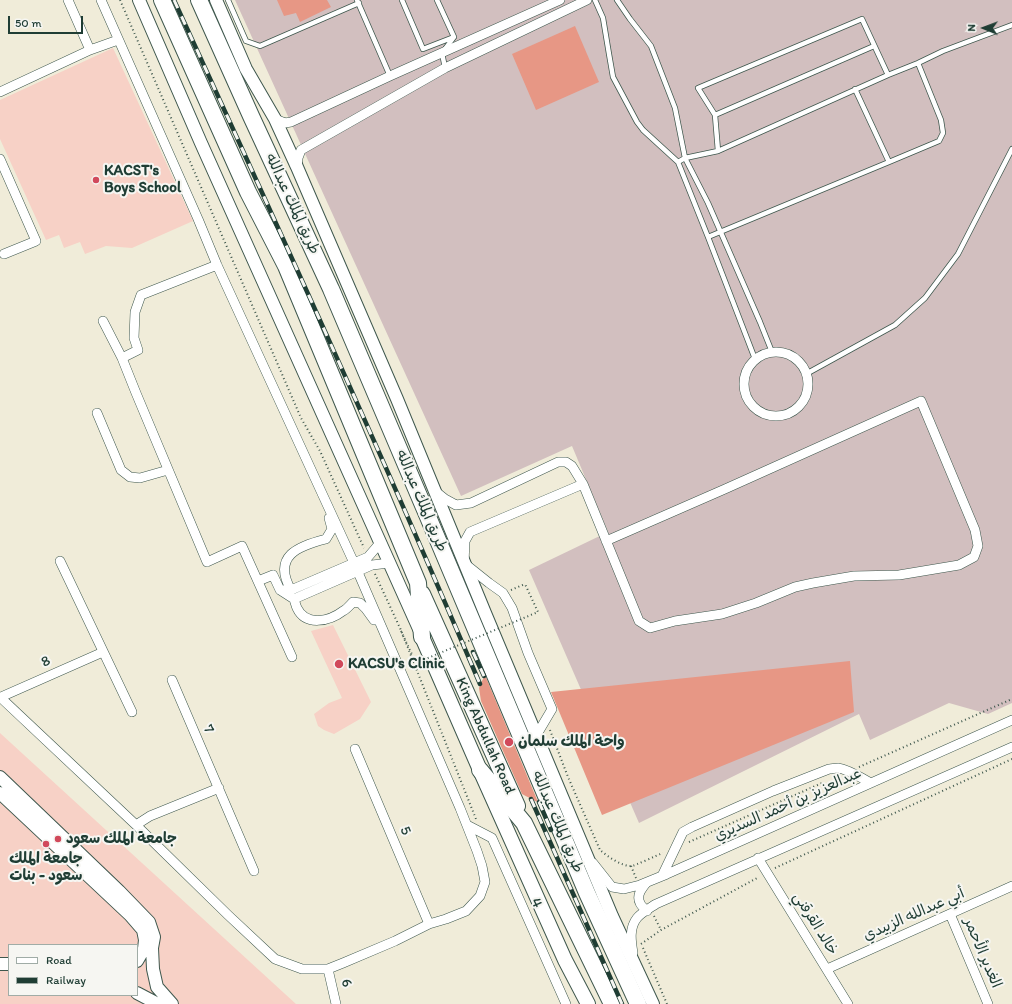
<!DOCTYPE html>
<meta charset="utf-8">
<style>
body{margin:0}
#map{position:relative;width:1012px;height:1004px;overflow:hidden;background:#f0ecd9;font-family:Itim,sans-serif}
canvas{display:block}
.legend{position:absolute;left:8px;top:944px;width:130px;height:52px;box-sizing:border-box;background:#f6f6f2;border:1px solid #a0aca6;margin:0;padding:5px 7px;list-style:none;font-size:12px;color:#1f3d34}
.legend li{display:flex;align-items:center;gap:8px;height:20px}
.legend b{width:20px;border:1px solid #a0aca6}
.north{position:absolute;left:964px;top:8px;width:40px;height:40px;-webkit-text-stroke:3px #f6f6f2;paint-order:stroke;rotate:271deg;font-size:11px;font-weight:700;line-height:16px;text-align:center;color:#1f3d34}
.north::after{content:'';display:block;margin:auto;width:14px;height:18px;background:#1f3d34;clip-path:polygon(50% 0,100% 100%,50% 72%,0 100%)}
.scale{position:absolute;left:8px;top:16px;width:75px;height:18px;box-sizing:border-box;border:2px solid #1f3d34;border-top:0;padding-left:5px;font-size:12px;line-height:14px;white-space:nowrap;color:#1f3d34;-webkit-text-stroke:3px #f6f6f2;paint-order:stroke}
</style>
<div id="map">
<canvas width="1012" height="1004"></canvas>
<ul class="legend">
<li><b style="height:5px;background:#fff"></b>Road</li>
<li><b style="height:5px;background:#1f3d34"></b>Railway</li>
</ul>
<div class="north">N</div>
<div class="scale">50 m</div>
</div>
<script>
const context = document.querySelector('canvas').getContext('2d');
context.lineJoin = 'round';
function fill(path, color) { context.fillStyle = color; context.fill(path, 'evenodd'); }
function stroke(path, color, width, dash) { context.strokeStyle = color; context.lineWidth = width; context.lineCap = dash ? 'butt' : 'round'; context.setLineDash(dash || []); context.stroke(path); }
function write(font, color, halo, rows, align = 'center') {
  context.font = font + ' Itim,"Playpen Sans Arabic",sans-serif'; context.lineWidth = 4; context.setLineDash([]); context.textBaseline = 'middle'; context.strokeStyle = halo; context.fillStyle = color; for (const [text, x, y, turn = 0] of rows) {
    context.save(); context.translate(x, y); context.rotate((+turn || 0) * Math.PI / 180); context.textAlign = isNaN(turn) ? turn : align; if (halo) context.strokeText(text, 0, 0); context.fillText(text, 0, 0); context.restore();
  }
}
const built = new Path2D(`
 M 113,48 L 193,221 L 132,248 L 106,246 L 85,254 L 80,242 L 64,248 L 59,235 L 46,240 L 0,139 L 0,100 Z
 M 333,625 L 371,702 L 360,719 L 334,734 L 324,730 L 318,726 L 314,714 L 329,703 L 342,698 L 311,631 Z
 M 0,733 L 296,1004 L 0,1004 ZM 9,945 L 137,945 L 137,995 L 9,995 Z`);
const industrial = new Path2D(`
 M 235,0 L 1012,0 L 1012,703 L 988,714 L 949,703 L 870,740 L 859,714 L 639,823 L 529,570 L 608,532 L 572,446 L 461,496 Z`);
const building = new Path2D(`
 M 277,0 L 327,0 L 331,7 L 300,22 L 296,13 L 284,16 Z
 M 575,26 L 599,82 L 536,110 L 512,54 Z
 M 850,661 L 854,712 L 602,815 L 551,692 Z
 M 485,675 L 538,802 L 535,801 L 522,794 L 481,701 L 479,688 L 481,683 Z`);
const path = new Path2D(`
 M 120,0 L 301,418 L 320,451 L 364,548
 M 375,574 L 400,628 L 476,819
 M 511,590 L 525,584
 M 550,730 L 568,777 L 600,850 C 607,856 621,866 631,866 C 635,866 657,855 663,853
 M 859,767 L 1012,699
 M 689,842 L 822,783
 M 631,866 L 636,878
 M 775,868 L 1012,759
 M 654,916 L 661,930
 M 641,944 L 661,930 L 759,877
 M 643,948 L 667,1004`);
const lane = new Path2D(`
 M 228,0 L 246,41 L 260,46 L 359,3
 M 357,0 L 390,76
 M 402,0 L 423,49 L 454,37
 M 437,0 L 454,37 L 442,53 L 445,68
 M 595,0 L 603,18 L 609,54 L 613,77 L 637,122 L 643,130 L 678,162 L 708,237 L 755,359
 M 617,0 L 630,19 L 651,46 L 675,108 L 685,158 L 708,203 L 760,322 L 772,352
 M 888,75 L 918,63 L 943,51 L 1012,25
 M 715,115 L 874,46
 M 678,162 L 685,158 L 718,151 L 888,75 L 862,19 L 698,88 L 715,115 L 718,151
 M 889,162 L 939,141 L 943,133 L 941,120 L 918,63
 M 708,237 L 889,162 L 855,89
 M 806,374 L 895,325 L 925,298 L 958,254 L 1012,149`);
const street = new Path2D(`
 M 68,0 L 90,50
 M 0,92 L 90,50 L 118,40
 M 275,119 L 285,123 L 291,122 L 390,76 L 560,0
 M 0,159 L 36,241 L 4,254
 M 297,167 L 298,158 L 301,150 L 445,68 L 587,0
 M 103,321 L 122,358 L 138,350 L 134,338 L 135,312 L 141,295 L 217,265
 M744 384a32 32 0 1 1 64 0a32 32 0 1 1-64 0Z
 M 122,358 L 136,393 L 207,562 L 242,546 L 292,657
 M 97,413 L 121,470 L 130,477 L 140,478 L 168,470
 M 435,491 L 445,499 L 456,505 L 471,503 L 558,462 L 566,462 L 572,466 L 583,484 L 639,621 L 650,628 L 675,621 L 722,614 L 756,603 L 795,587 L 813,583 L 854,576 L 899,575 L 959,565 L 974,557 L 978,546 L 975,530 L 921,401 L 725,489 L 606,541
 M 60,561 L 132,712
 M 258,581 L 273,575 L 280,590
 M 291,590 C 272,556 298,546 326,539 L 332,529 L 329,518
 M 294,599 L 372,565 L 390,563
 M 374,620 L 366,609 L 360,603 L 353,602 C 350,605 347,609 343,611 C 330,621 306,627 297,608 C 296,606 295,602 294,599 L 280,590 L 291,590 L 368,557 L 380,543
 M 172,680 L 254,871
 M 0,697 L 136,825 L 228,915 L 275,959 L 302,969 L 328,969 L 343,963 L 395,941 L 429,924 L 446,919 L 466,911 L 480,896 L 485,882 L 482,866 L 477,851 L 460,808 L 354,563 L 217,265 L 198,219 L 101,0
 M 1,697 L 103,652
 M 536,736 L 552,709 L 528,653 L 512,608 L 503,593 L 489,583 L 464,563 L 465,541 L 470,532 L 583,484
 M 355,749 L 429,924
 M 136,825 L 150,816 L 219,788
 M 467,825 L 492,838 L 566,1004
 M 758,858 L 848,1004
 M 593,863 L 612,887 L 624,889 L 640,885 L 667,874 L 1012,720
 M 662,876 L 683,832 L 692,827 L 773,791 L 829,769 C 832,769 835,768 838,768 C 850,770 861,778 871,783
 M 647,911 C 645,909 641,906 640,903 C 636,895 642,888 647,882
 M 950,914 L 988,1004
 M 633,953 C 631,941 629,928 637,918 C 641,913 650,908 656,904 L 1012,747
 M 328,969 L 336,1004
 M 827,969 L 1012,886`);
const secondary = new Path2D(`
 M 139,0 L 201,143 L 419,629
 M 216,0 L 246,69 L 275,119 L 297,167 L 397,399 L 485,613 L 612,916 L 653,1004
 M 0,777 L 119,891 L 149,922 L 154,937 L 152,948 L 153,969 L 157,987 L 172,1004
 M 0,793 L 130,915 L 143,930 L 145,940 L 144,949 L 137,961
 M 0,964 L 9,964
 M 137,993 L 158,1004`);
const primary = new Path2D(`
 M 422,637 L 480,770 L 565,960 L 588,1004`);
const highway = new Path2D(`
 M 162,0 L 248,192 L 286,266 L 418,583 L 422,637
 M 199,0 L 251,116 L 331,289 L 440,545 L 587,893 L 638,1004
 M 422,594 L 517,806
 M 480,770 L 524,823 L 612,1004`);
const rail = new Path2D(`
 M 174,0 C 278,227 382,454 480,684
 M 473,652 L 484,676
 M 531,799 L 622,1004
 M 539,802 L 551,830`);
const pathBridge = new Path2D(`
 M 401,631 L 416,663 L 538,612 L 525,584`);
const markers = [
 [96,180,4,"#d1495b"],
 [339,664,5,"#d1495b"],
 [509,742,5,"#d1495b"],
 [58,839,4,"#d1495b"],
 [46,844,4,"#d1495b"]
];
const poiNames = [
 ["KACST's",104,171],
 ["Boys School",104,188],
 ["KACSU's Clinic",348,664],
 ["واحة الملك سلمان",518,742],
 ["جامعة الملك سعود",66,839],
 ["جامعة الملك",46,859,"center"],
 ["سعود - بنات",46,876,"center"]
];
const streetNames = [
 ["طريق الملك عبدالله",292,204,65],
 ["طريق الملك عبدالله",421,501,67],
 ["8",46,662,-24],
 ["7",208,729,66],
 ["King Abdullah Road",485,736,66],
 ["عبدالعزيز بن أحمد السديري",788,805,-24],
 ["طريق الملك عبدالله",557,822,67],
 ["5",405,831,67],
 ["4",536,903,66],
 ["أبي عبدالله الزبيدي",914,915,-24],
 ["خالد القرقني",815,924,58],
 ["الغدير الأحمر",982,953,67],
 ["6",346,983,78]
];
fill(built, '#f7d1c6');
fill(industrial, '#d2bfbf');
fill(building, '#e79785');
stroke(lane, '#3e574d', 6);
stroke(street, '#3e574d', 10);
stroke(secondary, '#3e574d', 14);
stroke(primary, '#3e574d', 16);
stroke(highway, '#3e574d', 18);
stroke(path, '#3e574d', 2, [1, 3]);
stroke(lane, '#fff', 4.5);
stroke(street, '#fff', 9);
stroke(secondary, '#fff', 12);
stroke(primary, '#fff', 14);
stroke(highway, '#fff', 16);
stroke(rail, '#1f3d34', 4.5);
stroke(rail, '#f6f6f2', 3, [9]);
stroke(pathBridge, '#3e574d', 2, [1, 3]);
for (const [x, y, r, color] of markers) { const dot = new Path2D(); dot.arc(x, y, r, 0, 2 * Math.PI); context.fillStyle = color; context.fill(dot); stroke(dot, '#f6f6f2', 1.5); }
write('bold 15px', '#1f3d34', '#f6f6f2', poiNames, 'left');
write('15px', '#1f3d34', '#f6f6f2', streetNames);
</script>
